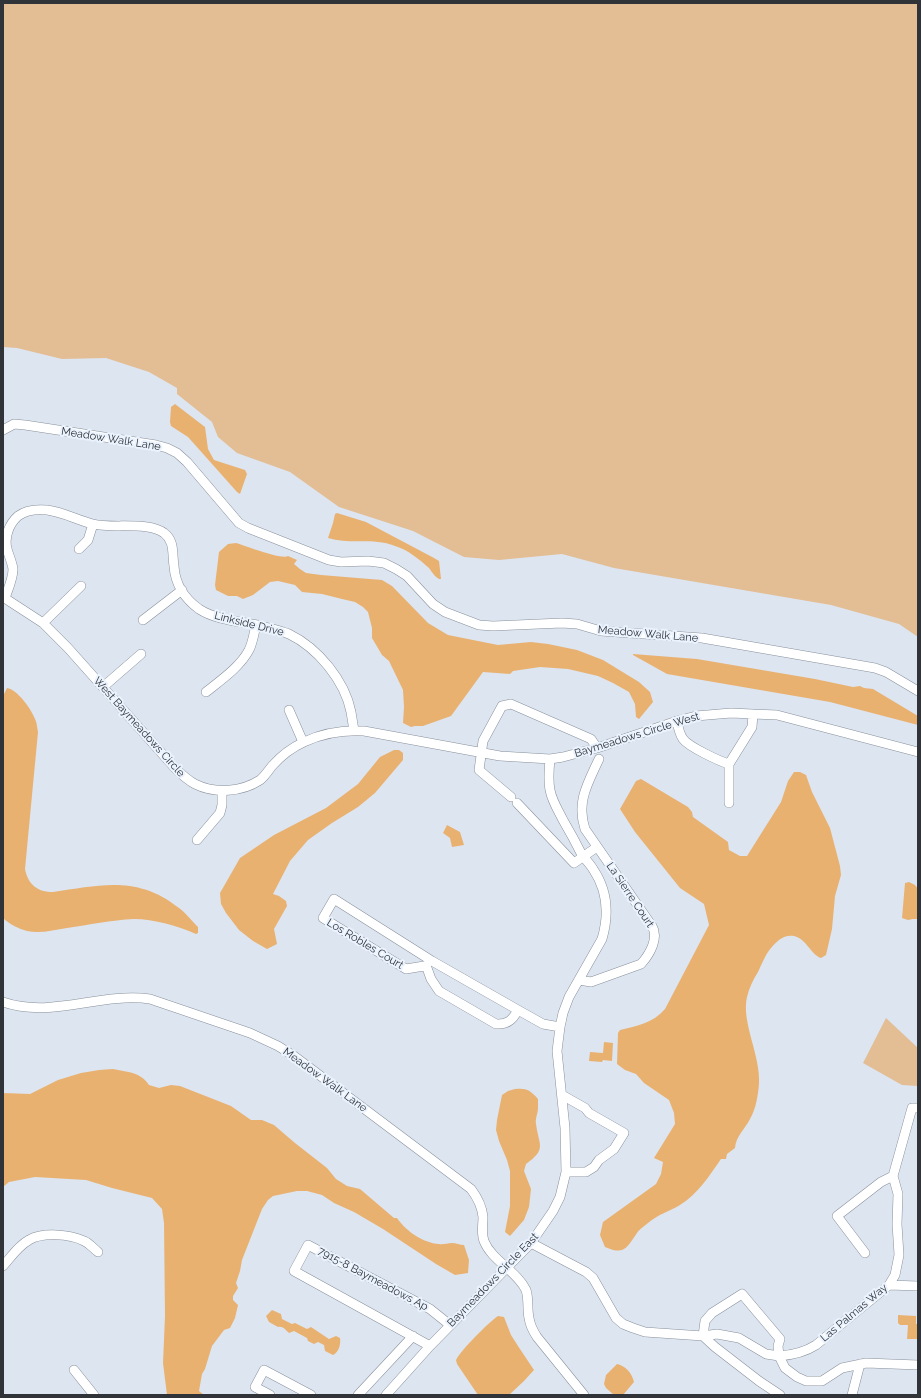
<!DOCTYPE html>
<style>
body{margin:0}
#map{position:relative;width:921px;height:1398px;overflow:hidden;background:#dde5f1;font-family:Raleway,sans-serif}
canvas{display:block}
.frame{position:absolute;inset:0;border:4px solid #303338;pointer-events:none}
</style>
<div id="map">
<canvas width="921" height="1398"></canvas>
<div class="frame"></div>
</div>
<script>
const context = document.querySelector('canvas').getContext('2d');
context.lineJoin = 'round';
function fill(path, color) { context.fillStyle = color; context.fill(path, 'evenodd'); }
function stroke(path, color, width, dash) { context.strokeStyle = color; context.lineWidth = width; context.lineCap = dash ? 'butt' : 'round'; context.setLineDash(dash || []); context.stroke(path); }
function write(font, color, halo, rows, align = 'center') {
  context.font = font + ' Raleway,sans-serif'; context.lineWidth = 4; context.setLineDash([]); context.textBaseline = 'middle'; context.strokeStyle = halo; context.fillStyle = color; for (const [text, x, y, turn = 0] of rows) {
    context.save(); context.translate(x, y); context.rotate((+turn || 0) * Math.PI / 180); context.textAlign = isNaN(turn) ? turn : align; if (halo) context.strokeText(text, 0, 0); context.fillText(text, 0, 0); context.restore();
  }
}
const green = new Path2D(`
 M 3,3 L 918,3 L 918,637 L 899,624 L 831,605 L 614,568 L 562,554 L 499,560 L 464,557 L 413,531 L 339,507 L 290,472 L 237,453 L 218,437 L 212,422 L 177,394 L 177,388 L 149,372 L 106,358 L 62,359 L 17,348 L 3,347 Z
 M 886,1018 L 918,1048 L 918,1086 L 902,1085 L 863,1063 Z`);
const water = new Path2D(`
 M 175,404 L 205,427 L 208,449 L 214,460 L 245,470 L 247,474 L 240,494 L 237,492 L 188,437 L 171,426 L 170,422 L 171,407 Z
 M 337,513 L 366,522 L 434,558 L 439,561 L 441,579 L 439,579 C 435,577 432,572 429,568 C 419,559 408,550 395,546 C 372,537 350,545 328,538 L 333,523 L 335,514 Z
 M 236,543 C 246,546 282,560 288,556 L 297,560 L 294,564 L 300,569 L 306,573 L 321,575 L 382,580 L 392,586 L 428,623 L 448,635 L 498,645 L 531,642 L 548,644 L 577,650 L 603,660 L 639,682 L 650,692 L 653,702 L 639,719 L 636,717 L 635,704 L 629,692 L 613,683 L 598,676 L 568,669 L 540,667 L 513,671 L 510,674 L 483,672 L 451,716 L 423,726 L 415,726 L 411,727 L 403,723 L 404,707 L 403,690 L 389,661 L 382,655 L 372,638 L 372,628 L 368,612 L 363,607 L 355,602 L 342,599 L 322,594 L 302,592 L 295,585 L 278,581 L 270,582 L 253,595 L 243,599 L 237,596 L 228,596 L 216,590 L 215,585 L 219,552 L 228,544 Z
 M 633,654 L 697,659 L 815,679 L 853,687 L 860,686 L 864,688 L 873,689 L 918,716 L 918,725 L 830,702 L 667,674 L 633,655 Z
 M 7,688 C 17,689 32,710 35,719 C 37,723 37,727 38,732 L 25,869 C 28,885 38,892 53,892 C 100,885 138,875 179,908 C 186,913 192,921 198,927 L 198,933 L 196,934 C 178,926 154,919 134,919 C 111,920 89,925 67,928 C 54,930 40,934 27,931 C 19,929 9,924 3,918 L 3,707 L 4,694 Z
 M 394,750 L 399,750 L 403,753 L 403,760 L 375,793 L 358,807 L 332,823 L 308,840 L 290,861 L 273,894 L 279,896 L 286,901 L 287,906 L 274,929 L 277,944 L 267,949 L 253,941 L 239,930 L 226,913 L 221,904 L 220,893 L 240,858 L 274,835 L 326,808 L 358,784 L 380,757 Z
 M 794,772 L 800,772 L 806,775 L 812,792 L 830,828 L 840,866 L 841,875 L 835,896 L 832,929 L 826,955 L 821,958 C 810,954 807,939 794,936 C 784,934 777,941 771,948 C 765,955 762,964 758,972 C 753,980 749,988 747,997 C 741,1022 761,1056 759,1084 C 758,1095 756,1109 750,1119 C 745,1129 736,1136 735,1148 L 727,1154 L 726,1159 L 721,1159 C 709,1176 698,1194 680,1205 C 670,1211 657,1215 648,1223 C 644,1226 639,1230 637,1233 C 627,1247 625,1256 605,1247 L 600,1235 L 603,1222 L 656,1184 L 661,1174 L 663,1162 L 654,1158 L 675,1124 L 674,1113 L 669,1100 L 644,1083 L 636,1074 L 625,1070 L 617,1064 L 618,1033 L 620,1030 C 637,1026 653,1023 665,1009 L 709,925 L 704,904 L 680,888 L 635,832 L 620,809 L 636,781 L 641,779 L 688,807 L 692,812 L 693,817 L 728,842 L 729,850 L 740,856 L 747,856 L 781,802 L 788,781 Z
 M 447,825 L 460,832 L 464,845 L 452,847 L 450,838 L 443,833 Z
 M 909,882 L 915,885 L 918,889 L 918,919 L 913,919 L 908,920 L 902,918 L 905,883 Z
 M 604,1042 L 613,1043 L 612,1061 L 603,1060 L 602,1062 L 589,1061 L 590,1052 L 603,1053 Z
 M 113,1069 C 127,1072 141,1072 149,1085 L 159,1088 L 171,1085 L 180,1086 L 231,1106 L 251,1120 L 262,1120 L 274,1125 L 295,1143 L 327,1168 L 336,1179 L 347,1186 L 360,1189 L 394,1218 L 397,1218 C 406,1231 423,1243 439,1244 C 443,1245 447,1243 452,1243 C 456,1243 460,1245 464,1245 L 469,1260 L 468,1273 L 455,1275 L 436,1264 L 383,1229 L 354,1212 L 334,1203 L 322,1195 L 307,1191 L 297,1191 L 273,1196 L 268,1200 L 262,1209 L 242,1260 L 240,1271 L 236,1283 L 238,1288 L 233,1296 L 233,1300 L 238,1305 L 235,1318 L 230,1328 L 224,1330 L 212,1346 L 205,1369 L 202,1374 L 199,1391 L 204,1395 L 167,1395 L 163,1363 L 165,1316 L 164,1223 L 162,1209 L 152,1198 L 112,1188 L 86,1180 L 35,1177 L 9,1182 L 3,1187 L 3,1093 L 30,1094 L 58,1080 L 81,1073 L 99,1070 Z
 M 515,1089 C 527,1088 530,1090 538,1099 C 538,1102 538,1105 538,1108 C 538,1113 535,1119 536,1124 C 539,1146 547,1149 526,1164 L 524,1171 L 531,1189 L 529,1207 L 524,1220 L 510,1236 L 505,1232 L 510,1206 L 510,1171 L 507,1160 L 499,1141 L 496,1130 L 497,1120 L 502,1095 L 508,1091 Z
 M 272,1310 L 281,1314 L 282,1319 L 292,1324 L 295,1323 L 307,1329 L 311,1327 L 329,1339 L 336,1336 L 340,1338 C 341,1344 339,1352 333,1355 L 325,1351 L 324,1345 L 318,1342 L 314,1344 L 308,1341 L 307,1338 L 294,1331 L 289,1333 C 286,1331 284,1326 278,1327 L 269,1322 L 266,1316 Z
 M 898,1315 L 916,1316 L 916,1324 L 918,1324 L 917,1339 L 907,1339 L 908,1325 L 900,1325 L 898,1323 Z
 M 498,1316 L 504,1317 L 511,1335 L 518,1346 L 534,1370 L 524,1381 L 509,1395 L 478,1395 L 457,1364 L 456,1360 C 461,1350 489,1322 498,1316 Z
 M 617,1364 C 626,1366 632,1373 634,1382 L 623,1395 L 614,1395 L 606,1388 L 604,1384 L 606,1375 Z`);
const minor = new Path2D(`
 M 3,430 L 14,424 L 25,425 L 156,445 L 167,448 L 177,453 L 187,462 L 233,516 L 239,523 L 248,528 L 329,560 L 341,562 L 368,561 L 384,563 L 396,569 L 407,576 L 433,604 L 445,612 L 479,625 L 493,626 L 562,623 L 577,624 L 601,631 L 702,638 L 875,668 L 886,672 L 918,691
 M 79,549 L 88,540 L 93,524
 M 3,597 L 43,623 L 68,648 L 174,767 C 180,773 187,780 195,784 C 215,794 242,792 260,780 C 265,776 268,771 272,766 C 280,757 293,747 304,742 C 323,733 344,730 364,731 L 500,756 L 550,759 L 563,757 L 597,748 L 677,721 L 696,716 L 731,713 L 753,714 L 777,715 L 918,752
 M 5,598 C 8,589 13,579 13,569 C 12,562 9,556 7,549 C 4,537 9,524 18,516 C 26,510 37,509 47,510 C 63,512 77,520 93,524 C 112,529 149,521 164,533 C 175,541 172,554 174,566 C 175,584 185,599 199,609 C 216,620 238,621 257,625 C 268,628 279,630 289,634 C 318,648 345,681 351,712 C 352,718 353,725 354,730
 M 143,620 L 182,590
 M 43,623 L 81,586
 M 103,687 L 141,654
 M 206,692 C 221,680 240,667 249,650 C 253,642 254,633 256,625
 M 289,710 L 303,742
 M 677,721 C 678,727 679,733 683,739 C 689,747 719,761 729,764
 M 511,797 L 479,770 L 483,741 L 502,706 L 511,704 L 591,739 L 597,748
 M 517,803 L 574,863 L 597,847
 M 729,803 L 729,764 L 752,727 L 753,714
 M 197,840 L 220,813 L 222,805 L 222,791
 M 334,899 L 432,961 L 518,1010 C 513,1019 508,1025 496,1024 L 439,991 L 431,979 L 427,968 L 424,966 L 406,969 L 323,918 Z
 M 579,980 L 591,982 L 641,964 C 650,954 659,938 652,926 L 585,829 C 576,802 588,783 599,759
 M 3,1002 C 52,1019 100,992 150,999 L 250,1033 L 278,1046 L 294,1056 L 471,1189 C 477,1197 482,1206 483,1217 C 483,1225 481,1233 484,1241 C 492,1261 517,1271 526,1290 C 529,1299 527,1309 529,1318 C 530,1325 533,1331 537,1337 L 584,1395
 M 518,1010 L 543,1024 L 560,1027
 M 562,1095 L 585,1108 L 589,1113 L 624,1133 L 614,1149 L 599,1160 L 594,1167 L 586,1172 L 566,1172
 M 918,1108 L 912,1108 L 893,1176 L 898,1194 L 897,1224 L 899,1255 L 895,1275 L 889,1285 L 816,1345 C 805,1352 793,1355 779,1356 L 778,1346 L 780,1339 L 742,1294 L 712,1313 L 705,1321 L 703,1336 L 717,1334 L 739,1338 L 766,1354 L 779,1356 L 785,1368 L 797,1377 L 806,1381 L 822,1381 L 842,1368 L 866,1363 L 918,1365
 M 531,1243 L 586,1272 L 593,1278 L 616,1318 L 623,1324 L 633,1328 L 645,1332 L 703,1336 L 715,1347 L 759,1381 L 780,1395
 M 865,1253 L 837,1216 L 881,1182 L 893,1176
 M 3,1266 C 11,1257 18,1246 29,1240 C 42,1232 70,1234 84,1241 C 89,1243 94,1249 98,1252
 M 889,1285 L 918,1286
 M 430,1346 L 294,1271 L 308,1245 L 430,1309 L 450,1325
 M 74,1370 L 94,1395
 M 270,1395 L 255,1387 L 264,1370 L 311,1395
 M 358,1395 L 413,1336
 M 386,1395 L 430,1346 L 531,1243 L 553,1211 L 560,1197 L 566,1172 L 565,1128 L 557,1051 L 560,1027 L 563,1013 L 569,997 L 602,939 C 609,915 608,891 593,869 C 590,864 586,860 582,855 C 576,843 570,832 563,820 C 558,810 552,801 550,790 C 548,780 549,769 550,759
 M 852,1395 L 860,1364`);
const streetNames = [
 ["Meadow Walk Lane",111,439,9],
 ["Linkside Drive",249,624,14],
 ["Meadow Walk Lane",648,634,5],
 ["West Baymeadows Circle",139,727,48],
 ["Baymeadows Circle West",637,735,-17],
 ["La Sierre Court",630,895,56],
 ["Los Robles Court",365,944,31],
 ["Meadow Walk Lane",325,1080,36],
 ["7915-8 Baymeadows Ap",373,1279,28],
 ["Baymeadows Circle East",493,1280,-46],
 ["Las Palmas Way",854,1313,-40]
];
fill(green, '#e3bd93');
fill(water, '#e9b170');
stroke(minor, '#88909b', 10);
stroke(minor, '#fff', 9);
write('11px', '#303338', '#eaf3fe', streetNames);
</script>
